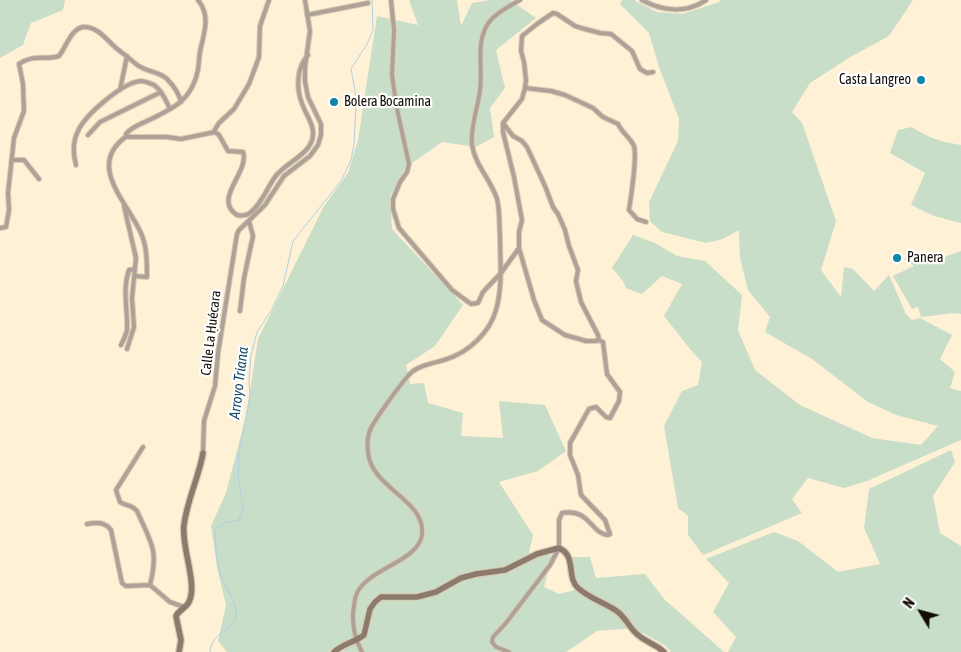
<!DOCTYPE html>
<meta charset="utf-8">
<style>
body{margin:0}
#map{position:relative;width:961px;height:652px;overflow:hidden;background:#fff1d5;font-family:"Asap Condensed",sans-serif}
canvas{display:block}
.north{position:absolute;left:896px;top:587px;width:50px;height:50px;-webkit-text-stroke:4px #fff;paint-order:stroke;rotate:307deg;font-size:14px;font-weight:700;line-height:20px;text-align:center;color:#120c03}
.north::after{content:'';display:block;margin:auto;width:18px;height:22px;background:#120c03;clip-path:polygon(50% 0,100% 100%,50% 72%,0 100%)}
</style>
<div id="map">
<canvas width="961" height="652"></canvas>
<div class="north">N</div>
</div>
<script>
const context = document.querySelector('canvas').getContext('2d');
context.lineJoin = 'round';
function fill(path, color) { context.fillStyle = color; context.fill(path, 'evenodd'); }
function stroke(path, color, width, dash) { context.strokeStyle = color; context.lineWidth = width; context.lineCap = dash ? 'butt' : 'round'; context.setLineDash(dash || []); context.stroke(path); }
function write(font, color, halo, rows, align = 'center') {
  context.font = font + ' "Asap Condensed",sans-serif'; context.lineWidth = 4.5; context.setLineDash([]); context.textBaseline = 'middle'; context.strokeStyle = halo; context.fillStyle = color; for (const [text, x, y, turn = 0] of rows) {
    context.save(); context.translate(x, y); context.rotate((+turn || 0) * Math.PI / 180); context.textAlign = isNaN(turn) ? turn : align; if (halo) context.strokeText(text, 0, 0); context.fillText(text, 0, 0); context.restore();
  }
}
const green = new Path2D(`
 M 0,0 L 65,0 L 63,10 L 31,23 L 23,45 L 0,58 Z
 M 409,0 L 457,0 L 461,26 L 472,3 L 490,0 L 510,0 L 536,18 L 496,50 L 505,88 L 490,108 L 494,137 L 476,147 L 442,142 L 405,168 L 390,196 L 392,229 L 463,305 L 435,346 L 406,365 L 410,384 L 424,383 L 428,403 L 463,413 L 461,436 L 503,438 L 499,401 L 545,405 L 566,451 L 538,471 L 499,482 L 533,535 L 529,553 L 552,555 L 544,587 L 559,594 L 575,590 L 571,557 L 590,557 L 596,578 L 645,574 L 665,600 L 724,652 L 671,652 L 666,646 L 634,628 L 597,631 L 566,652 L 227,652 L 218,641 L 226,605 L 217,567 L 211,526 L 226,493 L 246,416 L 258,339 L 324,206 L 348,173 L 358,140 L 377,16 L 418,25 Z
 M 622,0 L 634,0 L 657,12 L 682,14 L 719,2 L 720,0 L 913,0 L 889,36 L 852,56 L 810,83 L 792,112 L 802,123 L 836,221 L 821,270 L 841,297 L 844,267 L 853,269 L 874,291 L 889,275 L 906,314 L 912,320 L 920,318 L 952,335 L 940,359 L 955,372 L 950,388 L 961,391 L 961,440 L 867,481 L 844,488 L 808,478 L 792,499 L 802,513 L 703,555 L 688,535 L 688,516 L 678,508 L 664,426 L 682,391 L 698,385 L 702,362 L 690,349 L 664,316 L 682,284 L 662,276 L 642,294 L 626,288 L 623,281 L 612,268 L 633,235 L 655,243 L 677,256 L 705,261 L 742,295 L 738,330 L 755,370 L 800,405 L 872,438 L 921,445 L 938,426 L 896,415 L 868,402 L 812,359 L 765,332 L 770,317 L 748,290 L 740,258 L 739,230 L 723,239 L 706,243 L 662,232 L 650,221 L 649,202 L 678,141 L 679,119 L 659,67 L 649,33 L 620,4 Z
 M 912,127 C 928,138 942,142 961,145 L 961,223 L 934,216 L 911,205 L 925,173 L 890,153 L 898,130 Z
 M 961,251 L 961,314 L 955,313 L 921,317 L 918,307 L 912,309 L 893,276 L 914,266 L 905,260 L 906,254 L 927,255 L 930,262 Z
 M 951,450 L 955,462 L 933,496 L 940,533 L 961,546 L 961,652 L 728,652 L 736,637 L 713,612 L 729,583 L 706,559 L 774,532 L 798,541 L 838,572 L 880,564 L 864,528 L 869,489 Z`);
const stream = new Path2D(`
 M 210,652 C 212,630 235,631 236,615 C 237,601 225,587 221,575 C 216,562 216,546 215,532 L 217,527 L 221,527 L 223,523 L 239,520 L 243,509 L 238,475 L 239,454 L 250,396 L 249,381 L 251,355 L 257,332 L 272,309 L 283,286 L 293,241 L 341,181 L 351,160 L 354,144 L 356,105 L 355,90 L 351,69 L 367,44 L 373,30 L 372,0`);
const street = new Path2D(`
 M 198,0 C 210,15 205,30 201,47 C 199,55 199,63 198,70 C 192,100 174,108 149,120 C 141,124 131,127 126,134 L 129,137 L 167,137 L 181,139 L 215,132 L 219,135 L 228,151 L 243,152 C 250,172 212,199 237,215 C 242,216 247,216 251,212 C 262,203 267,188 275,177 C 286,161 315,154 313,131 C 312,122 306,114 303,106 C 296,90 296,68 308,55
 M 391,0 L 394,30 L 392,75 L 397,109 L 409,164 L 407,172 L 400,182 L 393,199 L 393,209 L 399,228 L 452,290 L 471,304 L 478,303 L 483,292 L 501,273 L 519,248
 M 642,0 C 662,11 686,14 706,0
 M 307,15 L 368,3
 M 525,88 L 551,91 L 565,95 L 593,108 L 603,117 L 618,124 C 622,133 630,137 634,146 C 637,157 631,197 629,210 L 637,219 L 646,222
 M 120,90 L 127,56
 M 503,123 L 513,136 L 522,141 L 527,147 L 545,186 L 553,207 L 558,214 L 565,230 L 569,246 L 578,270 L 576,281 L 581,302 L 598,335 L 599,340 L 603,342 L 607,374 L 620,392 L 619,401 L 610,418 L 606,417 L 596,407 L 589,409 L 570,443 L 570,455 L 578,475 L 581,495 L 605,520 L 610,534 L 608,535 C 591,534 590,508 562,513 L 559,520 L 559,548 L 550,565 L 506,623 L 493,637 L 492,642 L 496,647 L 509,652
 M 214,131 L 219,123 L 234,109 L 249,84 L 259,57 L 260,26 L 269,0
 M 88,135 L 100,122 L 161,92
 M 127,136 C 86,164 126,201 140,231 C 147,245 147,261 147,277 L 135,276
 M 12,160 L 24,160 L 39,179
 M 76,165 C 73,154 73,141 78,131 C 85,115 123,82 141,81 C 144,81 149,83 152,84 C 161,88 166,101 170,109
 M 124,206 L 136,258 L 132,298 L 134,327 L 127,349
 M 0,228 L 6,227 L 9,210 L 8,193 L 14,138 L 24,111 L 23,84 L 19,64 C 35,53 45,61 59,56 C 66,47 71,29 83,27 C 97,26 106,39 115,47 C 122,53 129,58 136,64 C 145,72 159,71 167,79 C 173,85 179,94 181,102
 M 240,311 L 244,278 L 253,236 L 249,221
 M 599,340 L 595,341 L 586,341 L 565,335 L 542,320 L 534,300 L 519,248 L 519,232 L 522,220 L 514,177 L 503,132 L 503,123 L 522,99 L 525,88 L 526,80 L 524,62 L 521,51 L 522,36 L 537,24 L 553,13 L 557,14 L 575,26 L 581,28 L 600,33 L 611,34 L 632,51 L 640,69 L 647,73 L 653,72
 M 121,345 C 123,341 126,335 127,330 C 128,310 122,290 129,270 L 135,269
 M 143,447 L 116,490 L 120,502 C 126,506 132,505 137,511 C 151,543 159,549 150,585
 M 203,453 L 204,421 L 215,386 L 218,353 L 237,234 L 239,230 L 265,205 L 284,176 L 310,156 L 318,145 L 321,135 L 321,124 L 308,97 L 305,82 L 305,67 L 310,31 L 305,0
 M 87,524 C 97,522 105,522 111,530 L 122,583 L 126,586 L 150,585 L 170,602 L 184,607
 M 362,652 C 355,639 353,629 353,614 C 354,607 354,597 358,591 C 371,568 418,561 422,535 C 426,499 371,489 368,452 C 367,444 367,436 371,428 C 376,418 405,377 413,371 C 423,364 436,363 447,359 C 469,352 490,332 496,310 C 503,286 500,260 500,235 C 499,223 500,210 497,199 C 491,180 475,165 472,145 C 470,127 478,108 480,90 C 483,69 476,47 486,27 C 492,15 508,7 520,0`);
const secondary = new Path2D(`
 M 179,652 L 181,640 L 176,616 C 179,610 186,608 189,602 C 198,584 181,547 184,525 C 187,500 199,477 203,453
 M 334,652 C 343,644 355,642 364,635 L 370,609 L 375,602 L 381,597 L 417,597 L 436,592 L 461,578 L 476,574 L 505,570 L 537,554 L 559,548 C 577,556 566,577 578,588 C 590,599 606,603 618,612 C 626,618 630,629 638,635 C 646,642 657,645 664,652`);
const markers = [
 [921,80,5,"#0d84a9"],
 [334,102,5,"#0d84a9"],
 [897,258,5,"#0d84a9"]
];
const poiNames = [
 ["Casta Langreo",911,80,"right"],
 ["Bolera Bocamina",344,102],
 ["Panera",907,258]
];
const streetNames = [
 ["Calle La Ḥuécara",211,333,-83]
];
const waterNames = [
 ["Arroyo Triana",239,383,-83]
];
fill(green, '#c8dec8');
stroke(stream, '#b0cfe4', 1);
stroke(street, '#d9ccb3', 6);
stroke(secondary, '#d9ccb3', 8);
stroke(street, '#aea197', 4);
stroke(secondary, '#8c7a6c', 5.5);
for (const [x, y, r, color] of markers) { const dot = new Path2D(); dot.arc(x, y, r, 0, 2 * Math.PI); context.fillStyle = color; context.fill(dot); stroke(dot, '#fff', 2); }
write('14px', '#120c03', '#fff', poiNames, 'left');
write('14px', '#120c03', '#fff', streetNames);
write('italic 15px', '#144a68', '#fff', waterNames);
</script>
